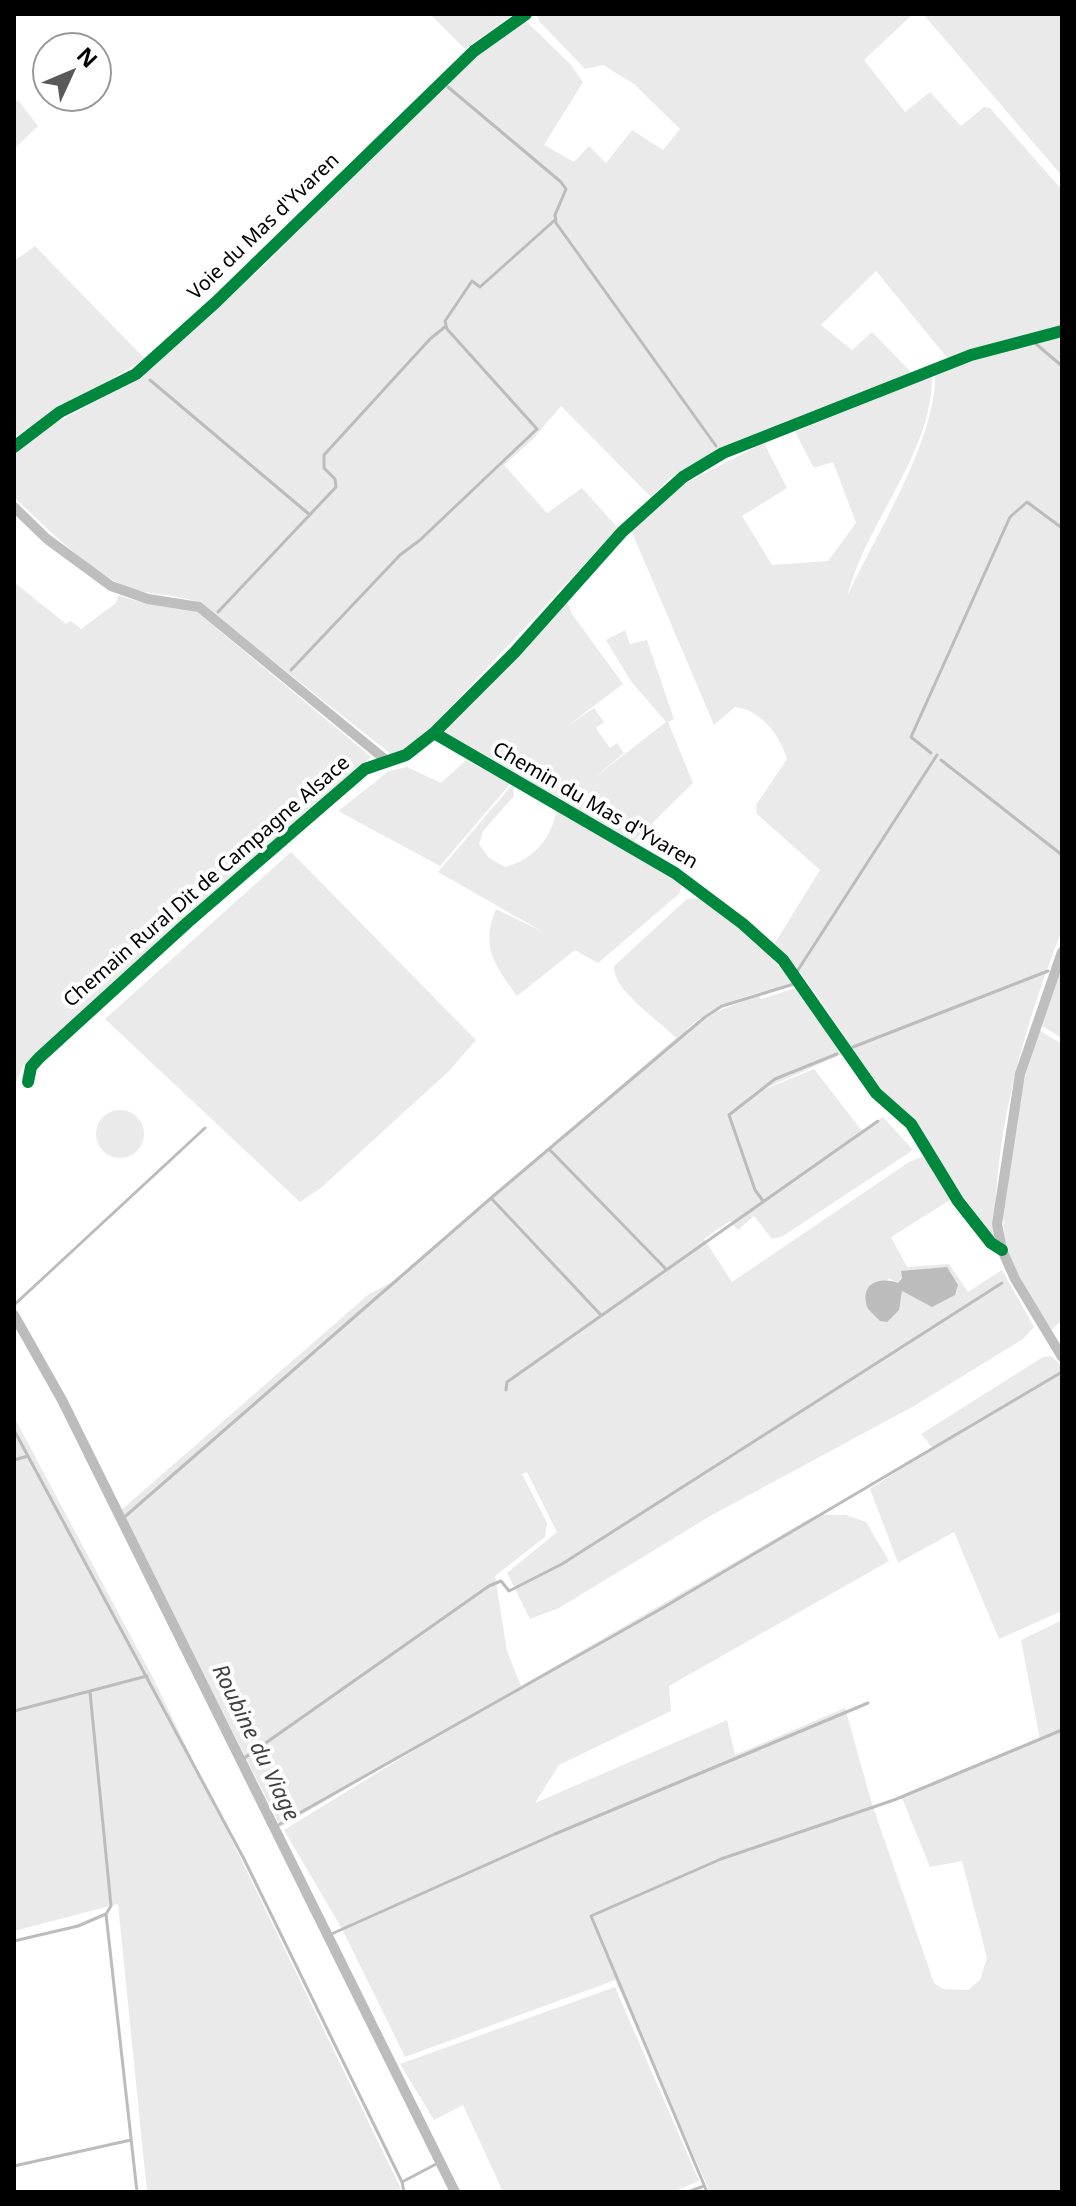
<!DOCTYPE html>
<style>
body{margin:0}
#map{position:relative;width:1076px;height:2206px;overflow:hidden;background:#fff;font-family:"Noto Sans",sans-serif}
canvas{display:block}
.frame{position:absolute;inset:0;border:16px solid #000;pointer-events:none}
.north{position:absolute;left:32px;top:32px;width:80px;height:80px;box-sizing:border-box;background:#fff;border:2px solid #999;border-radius:50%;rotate:46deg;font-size:22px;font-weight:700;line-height:32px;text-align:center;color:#000}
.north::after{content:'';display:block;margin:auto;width:28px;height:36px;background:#595959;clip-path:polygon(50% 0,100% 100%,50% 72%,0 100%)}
</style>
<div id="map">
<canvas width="1076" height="2206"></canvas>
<div class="frame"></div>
<div class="north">N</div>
</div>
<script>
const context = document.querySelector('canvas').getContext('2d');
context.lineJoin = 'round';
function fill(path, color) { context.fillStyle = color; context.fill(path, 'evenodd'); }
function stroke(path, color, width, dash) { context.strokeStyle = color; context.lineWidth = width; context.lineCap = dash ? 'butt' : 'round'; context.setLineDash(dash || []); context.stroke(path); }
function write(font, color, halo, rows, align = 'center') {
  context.font = font + ' "Noto Sans",sans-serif'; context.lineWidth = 8; context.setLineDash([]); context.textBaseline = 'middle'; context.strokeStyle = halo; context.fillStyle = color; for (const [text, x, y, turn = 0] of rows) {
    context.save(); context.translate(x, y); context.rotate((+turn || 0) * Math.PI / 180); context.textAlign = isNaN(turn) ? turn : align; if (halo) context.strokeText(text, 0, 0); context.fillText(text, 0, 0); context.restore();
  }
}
const green = new Path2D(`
 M 430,14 L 514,14 L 465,49 Z
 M 537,14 L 913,14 L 864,60 L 905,112 L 930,92 L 961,126 L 984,107 L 990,108 L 1062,190 L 1062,325 L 991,344 L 949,360 L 876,271 L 821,325 L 852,350 L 872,332 L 914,375 L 737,441 L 670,478 L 651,497 L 561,406 L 533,439 L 504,465 L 547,513 L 582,488 L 618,528 L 431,728 L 402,751 L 391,754 L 198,602 C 173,593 144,596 120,584 C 85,567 42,524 14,497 L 14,455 L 54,424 L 143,376 L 258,271 L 474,56 L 525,20 L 570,64 L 583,82 L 544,145 L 574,162 L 589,146 L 606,163 L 632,130 L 663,150 L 680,129 L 634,84 L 603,65 L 585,69 L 539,21 Z
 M 923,14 L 1062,14 L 1062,176 Z
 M 18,100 L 38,126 L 14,149 L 14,103 Z
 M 35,246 L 145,359 L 14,437 L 14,261 Z
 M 1062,336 L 1062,930 C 1024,1027 994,1131 995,1236 L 991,1237 L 914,1124 L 876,1086 L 821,1001 L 798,970 L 773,946 L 820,870 L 757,814 L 756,805 L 787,759 C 780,735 761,710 735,707 L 714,725 L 631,530 L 678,487 L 764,443 L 787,488 L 742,516 L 772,565 L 828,561 L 856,523 L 833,462 L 814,468 L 795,432 L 932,376 C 933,453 865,524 848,595 C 876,534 936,441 935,375 L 958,364 Z
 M 14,582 L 66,624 L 71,621 L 81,629 L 116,603 L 118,595 C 144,606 170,602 196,611 L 371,757 L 179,922 L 23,1066 L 14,1087 Z
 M 567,601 L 572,614 L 623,684 L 567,726 L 594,708 L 604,722 L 596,728 L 610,748 L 617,743 L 624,753 L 594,778 L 666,722 L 630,680 L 606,640 L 625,630 L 630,644 L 647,640 L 674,719 L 668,722 L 693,783 L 631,844 L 592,818 L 442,734 L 442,730 Z
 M 466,760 L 510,784 L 440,866 L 338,811 L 389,771 L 407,767 L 441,783 Z
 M 513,784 L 514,796 L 483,831 L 479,844 L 489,858 L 505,867 C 535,859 551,838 557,809 L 683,884 L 679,894 L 598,963 L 575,950 L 517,996 C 495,965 480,947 496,909 L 543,932 L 438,872 Z
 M 291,852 L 476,1040 L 449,1071 L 322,1187 L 300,1202 L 105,1019 Z
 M 700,898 L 741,926 L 796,984 C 754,994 717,1000 685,1031 L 716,1012 L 758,995 L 761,999 L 796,988 L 842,1054 L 741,1099 L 814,1069 L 863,1132 L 883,1117 L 913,1150 L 783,1236 L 772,1239 L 754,1216 L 738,1230 L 730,1221 L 704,1239 L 732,1282 L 909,1162 L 924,1156 L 950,1200 L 891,1237 L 907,1267 L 949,1264 L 968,1292 L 1002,1270 L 1034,1327 L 1023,1339 L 914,1406 L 712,1515 L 559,1608 L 530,1619 L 507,1573 L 557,1532 L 527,1472 L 522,1474 L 547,1523 L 545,1537 L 495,1576 L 507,1651 L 521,1686 L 816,1515 L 846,1515 L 866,1522 L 889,1561 L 669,1686 L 671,1711 L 559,1765 L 535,1803 L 727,1720 L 735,1755 L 845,1708 L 872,1804 L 934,1983 L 943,1989 L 968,1990 L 980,1980 L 987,1958 L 962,1861 L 930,1867 L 902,1798 L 1040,1740 L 1021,1640 L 1062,1620 L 1062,2192 L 710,2192 L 615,1980 L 405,2057 L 342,1929 L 284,1830 L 452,1727 L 281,1827 L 120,1511 L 369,1294 L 396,1280 L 676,1038 C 660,1021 612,990 614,966 L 687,899 ZM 902,1277 L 958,1290 L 927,1304 L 902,1291 L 900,1302 L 880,1321 L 868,1309 L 889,1278 L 898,1283 Z
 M 1062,966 L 1062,1038 L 1042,1026 Z
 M 1039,1030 L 1062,1044 L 1062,1320 L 1049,1332 C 1036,1309 1015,1283 1008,1257 C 992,1204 1021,1083 1039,1030 Z
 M96 1134a24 24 0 1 1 48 0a24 24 0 1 1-48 0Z
 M 1051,1356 L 1062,1366 L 1062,1611 L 999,1639 L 954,1532 L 898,1563 L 870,1489 L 933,1448 L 921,1434 L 1043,1357 Z
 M 14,1417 L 152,1676 L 401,2189 L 394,2192 L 147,2192 L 118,1904 L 14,1931 Z
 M 615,1987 L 699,2181 L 673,2192 L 503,2192 L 463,2105 L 434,2120 L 400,2064 Z`);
const water = new Path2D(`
 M 947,1267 L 958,1285 L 955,1295 L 932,1307 L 902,1291 L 899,1310 L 887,1322 L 880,1321 L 868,1309 C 858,1284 879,1276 898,1283 L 902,1278 L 901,1271 Z`);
const stream = new Path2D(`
 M 448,87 L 561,182 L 566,189 L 555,215 L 556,223 L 716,446
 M 1036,344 L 1062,366
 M 150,380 L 310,515
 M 218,612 L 336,487 L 335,479 L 324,468 L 324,455 L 430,339 L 446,326
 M 291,670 L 400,555 L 420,540 L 537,429 L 447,329 L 445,321 L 472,281 L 480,287 L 556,219
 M 931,753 L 911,737 L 1010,517 L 1027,502 L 1062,528
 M 941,760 L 1062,855
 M 796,973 L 937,755
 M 853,1047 L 1048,971
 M 550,1150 L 665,1268
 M 491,1198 L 600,1314
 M 763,1201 L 755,1190 L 729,1115 L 775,1079 L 837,1054
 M 14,1305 L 205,1128
 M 506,1390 L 507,1382 L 878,1121
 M 14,1430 L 244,1859 L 402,2182 L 404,2192
 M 14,1460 L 28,1456
 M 121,1520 L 491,1198 L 705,1017 L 722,1006 L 794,984
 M 90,1692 L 111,1906 L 106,1914 L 137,2192
 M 14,1711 L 147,1676
 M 240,1761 L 489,1586 L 501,1581 L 509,1591 L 562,1564 L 1002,1283
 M 273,1828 L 659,1610 L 1062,1372
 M 327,1936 L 555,1834 L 868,1703
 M 14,1941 L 78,1926 L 106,1914
 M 14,2166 L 131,2140
 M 402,2182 L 440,2162
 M 688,2192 L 704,2186
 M 707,2192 L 591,1916 L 721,1859 L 894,1800 L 1062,1730`);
const canal = new Path2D(`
 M 14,1315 L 62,1400 L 455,2192`);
const street = new Path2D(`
 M 14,447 L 60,412 L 136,374 L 216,302 L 474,51 L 526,14
 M 14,507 L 47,539 L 111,586 L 148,599 L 199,607 L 387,761
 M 434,733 L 675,873 L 743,924 L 783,960 L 876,1093 L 911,1124 L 958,1201 L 991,1243 L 1002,1250
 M 1062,952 L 1020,1074 L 997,1224 L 1002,1250 L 1015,1279 L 1062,1357
 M 28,1082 L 31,1067 L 39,1058 L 187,923 L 365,769 L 406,755 L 434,733 L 515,652 L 622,532 L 683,477 L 723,453 L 971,355 L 1062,331`);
const cycleway = new Path2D(`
 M 14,447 L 60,412 L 136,374 L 216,302 L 474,51 L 526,14
 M 434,733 L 675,873 L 743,924 L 783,960 L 876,1093 L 911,1124 L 958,1201 L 991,1243 L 1002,1250
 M 28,1082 L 31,1067 L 39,1058 L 187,923 L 365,769 L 406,755 L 434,733 L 515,652 L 622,532 L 683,477 L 723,453 L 971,355 L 1062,331`);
const streetNames = [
 ["Voie du Mas d'Yvaren",264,227,-44],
 ["Chemin du Mas d'Yvaren",595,806,30],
 ["Chemain Rural Dit de Campagne Alsace",207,882,-41]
];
const waterNames = [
 ["Roubine du Viage",255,1743,64]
];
fill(green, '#eaeaea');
fill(water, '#bcbcbc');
stroke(stream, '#bcbcbc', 3);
stroke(canal, '#bcbcbc', 10);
stroke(street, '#bebebe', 10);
stroke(cycleway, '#00873e', 12);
write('20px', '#000', '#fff', streetNames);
write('italic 22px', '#404040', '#fff', waterNames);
</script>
